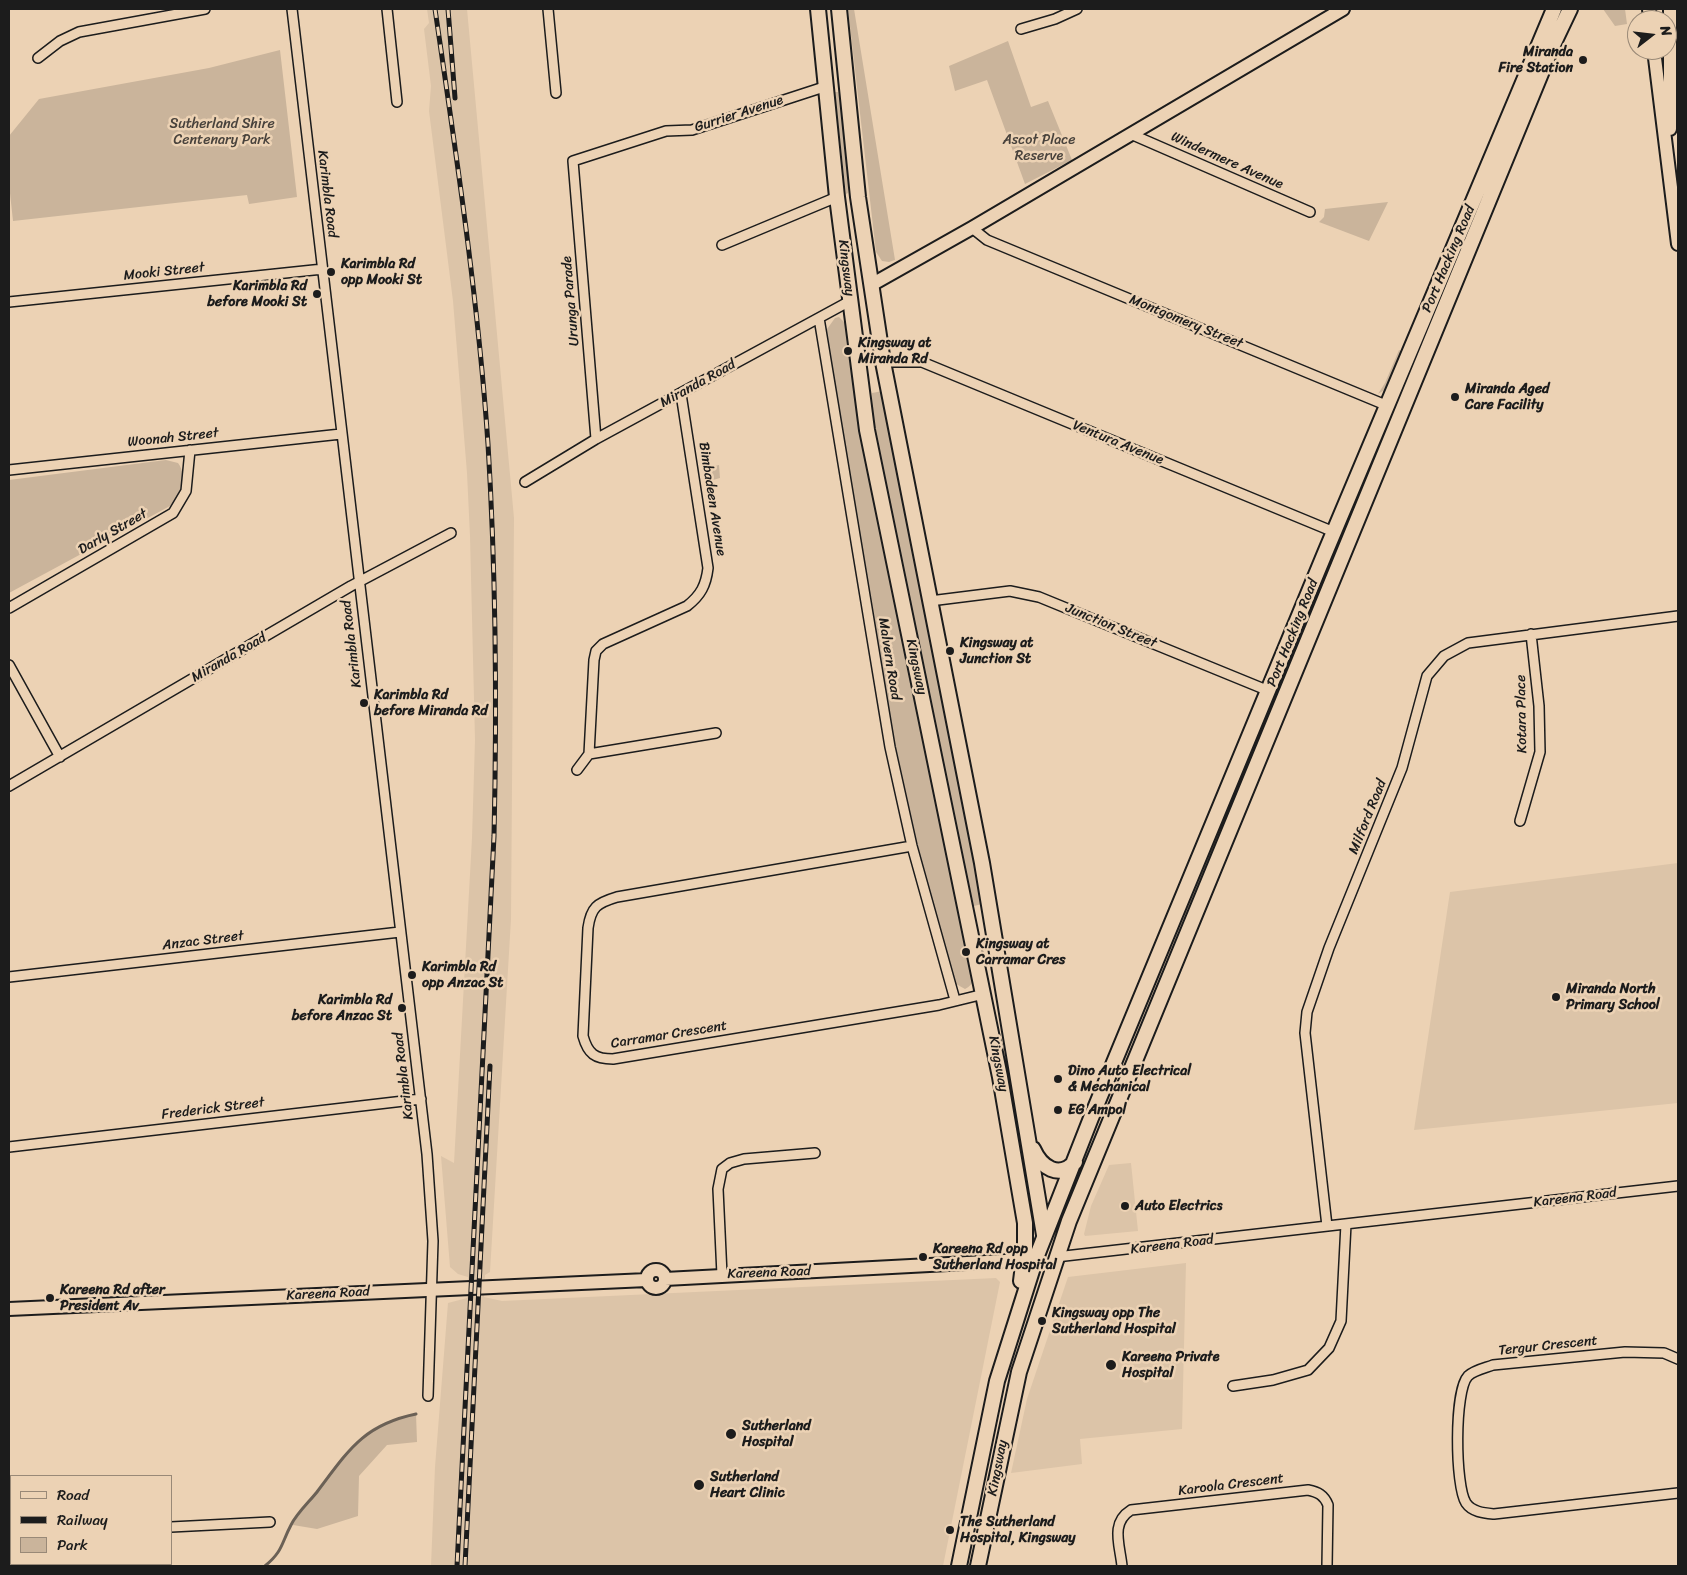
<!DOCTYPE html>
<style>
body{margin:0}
#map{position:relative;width:1687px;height:1575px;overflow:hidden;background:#ecd2b4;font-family:Sriracha,sans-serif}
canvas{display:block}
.frame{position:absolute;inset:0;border:10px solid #1c1c1c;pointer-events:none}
.legend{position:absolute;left:10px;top:1475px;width:162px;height:90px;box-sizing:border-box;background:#ecd2b4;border:1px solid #998977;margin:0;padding:6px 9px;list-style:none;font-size:15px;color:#1c1c1c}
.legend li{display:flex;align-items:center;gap:10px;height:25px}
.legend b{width:25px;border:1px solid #998977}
.north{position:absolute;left:1627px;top:10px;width:50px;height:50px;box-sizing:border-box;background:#ecd2b4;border:1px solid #998977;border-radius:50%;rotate:74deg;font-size:14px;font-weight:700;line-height:20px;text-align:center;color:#1c1c1c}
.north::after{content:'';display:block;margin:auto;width:18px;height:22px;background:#1c1c1c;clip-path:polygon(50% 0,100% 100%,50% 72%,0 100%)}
</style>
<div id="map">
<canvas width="1687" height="1575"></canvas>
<div class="frame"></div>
<ul class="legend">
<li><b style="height:6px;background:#ecd2b4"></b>Road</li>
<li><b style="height:6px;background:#1c1c1c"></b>Railway</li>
<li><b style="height:14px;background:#cab49b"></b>Park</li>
</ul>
<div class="north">N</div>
</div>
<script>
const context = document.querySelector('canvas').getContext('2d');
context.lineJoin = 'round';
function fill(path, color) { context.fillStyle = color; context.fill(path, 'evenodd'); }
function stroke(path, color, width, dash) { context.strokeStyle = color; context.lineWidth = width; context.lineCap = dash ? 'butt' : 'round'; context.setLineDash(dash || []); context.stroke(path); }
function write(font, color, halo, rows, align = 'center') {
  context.font = font + ' Sriracha,sans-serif'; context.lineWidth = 5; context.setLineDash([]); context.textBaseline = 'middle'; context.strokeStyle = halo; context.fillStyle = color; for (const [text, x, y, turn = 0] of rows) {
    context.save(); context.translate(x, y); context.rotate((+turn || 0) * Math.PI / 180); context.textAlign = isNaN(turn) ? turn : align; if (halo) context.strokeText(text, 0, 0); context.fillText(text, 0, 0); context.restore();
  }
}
const built = new Path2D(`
 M 427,9 L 467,9 L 514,518 L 511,919 L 490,1272 L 485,1275 L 484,1297 L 502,1301 L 996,1278 L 1000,1282 L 943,1566 L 431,1566 L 435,1467 L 448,1303 L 467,1298 L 468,1277 L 458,1274 L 450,1267 L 441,1156 L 454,1163 L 472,838 L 475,740 L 470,536 L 467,473 L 453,301 L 429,111 L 431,86 L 424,29 L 429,23 Z
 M 1678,863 L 1678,1103 L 1414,1130 L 1450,892 Z
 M 1131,1163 L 1138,1231 L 1085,1236 L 1084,1234 L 1091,1206 L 1109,1165 Z
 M 1186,1263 L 1182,1429 L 1080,1439 L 1082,1464 L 1011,1473 L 1027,1399 L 1068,1277 Z`);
const green = new Path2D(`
 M 848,9 L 854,9 L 895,260 L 889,262 L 882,261 L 876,252 Z
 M 1603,9 L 1625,9 L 1627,24 L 1615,26 Z
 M 1008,41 L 1031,107 L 1048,101 L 1072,160 L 1025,184 L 987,80 L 955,91 L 949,66 Z
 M 280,50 L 297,197 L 249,204 L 247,195 L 13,221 L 9,184 L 9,136 L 39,99 L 209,68 Z
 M 835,92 L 838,92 C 848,125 848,159 848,193 L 846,194 Z
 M 1388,202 L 1369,241 L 1319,222 L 1324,217 L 1325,209 Z
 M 839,317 L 854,332 L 873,452 L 872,393 L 888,390 L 969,800 L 982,904 L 966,908 C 970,927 988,979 965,989 L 949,980 L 890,747 L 822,336 L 835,318 Z
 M 1399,350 L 1401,351 L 1386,389 L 1378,394 L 1385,383 Z
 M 166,460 L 178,463 C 188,476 181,495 170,506 L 9,593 L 9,480 Z
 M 719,465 L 720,478 L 709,481 L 706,468 Z
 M 1274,705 L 1150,1009 L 1148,1008 Z
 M 416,1414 L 417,1442 L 387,1445 L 359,1476 L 358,1516 L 317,1529 L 293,1525 C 303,1505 351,1443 369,1431 C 384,1421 399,1417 416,1414 Z`);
const stream = new Path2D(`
 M 265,1566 C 283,1551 281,1544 291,1525 C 297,1513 309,1502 317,1492 C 348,1451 363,1425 416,1414`);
const street = new Path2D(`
 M 292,9 L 427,1154 L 433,1241 L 428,1396
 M 387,9 L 397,102
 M 548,9 L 556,93
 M 1021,29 L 1055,19 L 1077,9
 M 38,58 L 60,41 L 79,32 L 205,9
 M 1133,135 L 1310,212
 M 972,228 L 987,240 L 1388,406
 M 722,245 L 837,197
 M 9,302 L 323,269
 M 819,318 L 890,747 L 912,846 L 955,1000
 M 883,362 L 922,362 L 1334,532
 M 596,439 L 573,161 L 666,131 L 692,130 L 827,86
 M 9,470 L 341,434
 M 525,482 L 596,439 L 850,301
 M 930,601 L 1010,591 L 1039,597 L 1269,691
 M 9,608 L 173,513 L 186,491 L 190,450
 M 9,665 L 60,757
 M 589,754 L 594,660 L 596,651 L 603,644 L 687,606 C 701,595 706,585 708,568 L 681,394
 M 577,770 L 589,754 L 716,733
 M 9,786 L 351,586 L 451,533
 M 1520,821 L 1540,752 L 1539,706 L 1531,634
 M 912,846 L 617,897 C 597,903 591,907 588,928 L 583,1036 C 588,1054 595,1059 613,1059 L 939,1005 L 984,994
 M 9,977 L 400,932
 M 9,1147 L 421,1099
 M 1327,1226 L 1305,1033 L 1307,1012 L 1329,948 L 1402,768 L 1427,676 L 1444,656 L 1468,643 L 1678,616
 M 1056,1257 L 1678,1186
 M 722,1275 L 718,1189 L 722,1169 L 730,1163 L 744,1159 L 815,1153
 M 1678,1359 L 1664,1353 L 1625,1352 L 1493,1365 C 1485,1368 1474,1370 1468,1376 C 1454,1391 1455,1486 1466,1503 C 1472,1512 1484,1513 1494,1514 L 1678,1493
 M 1233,1386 L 1273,1380 L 1308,1370 L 1329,1348 L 1341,1321 L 1346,1224
 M 171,1527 L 270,1522
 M 9,1537 L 11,1537
 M 1122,1566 C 1120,1545 1110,1523 1131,1510 L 1308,1490 C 1318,1492 1324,1495 1328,1505 L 1327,1566`);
const secondary = new Path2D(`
 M 1649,9 L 1650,20
 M 1670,9 L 1670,129
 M 1654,50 L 1678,244
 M 871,285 L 972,228 L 1343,9
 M647 1279a9 9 0 1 1 18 0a9 9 0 1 1-18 0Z
 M 665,1279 L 1024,1260
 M 9,1309 L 647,1280`);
const primary = new Path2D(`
 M 818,9 L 837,197 L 867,430 L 1000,1077 L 1025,1223 L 1025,1249 L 1021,1281
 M 839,9 L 858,197 L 883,362 L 982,863 L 1044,1235
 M 1033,1149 C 1041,1167 1059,1180 1075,1162
 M 959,1566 L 997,1381 L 1036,1258 L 1091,1118 L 1325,553 L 1554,9
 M 978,1566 L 1019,1372 L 1069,1221 L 1551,49 L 1570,9`);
const rail = new Path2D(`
 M 435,9 C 456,153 478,298 488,444 C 496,575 497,706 494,836 L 457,1566
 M 448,9 L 455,98
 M 465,1566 L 490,1066`);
const markers = [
 [1583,60,5,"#1c1c1c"],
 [331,272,5,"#1c1c1c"],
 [317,294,5,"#1c1c1c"],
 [848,351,5,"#1c1c1c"],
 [1455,397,5,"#1c1c1c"],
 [950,651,5,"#1c1c1c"],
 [364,703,5,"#1c1c1c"],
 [966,952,5,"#1c1c1c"],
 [412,975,5,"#1c1c1c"],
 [1556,997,5,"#1c1c1c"],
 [402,1008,5,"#1c1c1c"],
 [1058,1079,5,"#1c1c1c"],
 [1058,1110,5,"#1c1c1c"],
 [1125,1206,5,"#1c1c1c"],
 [923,1257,5,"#1c1c1c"],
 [50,1298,5,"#1c1c1c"],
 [1042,1321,5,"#1c1c1c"],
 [1111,1365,6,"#1c1c1c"],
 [731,1434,6,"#1c1c1c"],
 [699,1485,6,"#1c1c1c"],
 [950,1530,5,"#1c1c1c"]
];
const poiNames = [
 ["Miranda",1573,52,"right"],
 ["Fire Station",1573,68,"right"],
 ["Karimbla Rd",341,264],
 ["opp Mooki St",341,280],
 ["Karimbla Rd",307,286,"right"],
 ["before Mooki St",307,302,"right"],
 ["Kingsway at",858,343],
 ["Miranda Rd",858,359],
 ["Miranda Aged",1465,389],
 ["Care Facility",1465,405],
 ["Kingsway at",960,643],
 ["Junction St",960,659],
 ["Karimbla Rd",374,695],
 ["before Miranda Rd",374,711],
 ["Kingsway at",976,944],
 ["Carramar Cres",976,960],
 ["Karimbla Rd",422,967],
 ["opp Anzac St",422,983],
 ["Miranda North",1566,989],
 ["Primary School",1566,1005],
 ["Karimbla Rd",392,1000,"right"],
 ["before Anzac St",392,1016,"right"],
 ["Dino Auto Electrical",1068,1071],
 ["& Mechanical",1068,1087],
 ["EG Ampol",1068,1110],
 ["Auto Electrics",1135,1206],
 ["Kareena Rd opp",933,1249],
 ["Sutherland Hospital",933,1265],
 ["Kareena Rd after",60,1290],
 ["President Av",60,1306],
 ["Kingsway opp The",1052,1313],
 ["Sutherland Hospital",1052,1329],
 ["Kareena Private",1122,1357],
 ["Hospital",1122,1373],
 ["Sutherland",742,1426],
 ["Hospital",742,1442],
 ["Sutherland",710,1477],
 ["Heart Clinic",710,1493],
 ["The Sutherland",960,1522],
 ["Hospital, Kingsway",960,1538]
];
const streetNames = [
 ["Gurrier Avenue",739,114,-18],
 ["Windermere Avenue",1227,161,24],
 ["Karimbla Road",327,194,83],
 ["Port Hacking Road",1449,259,-67],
 ["Kingsway",846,268,83],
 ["Mooki Street",164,272,-6],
 ["Urunga Parade",571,301,-95],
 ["Montgomery Street",1186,322,22],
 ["Miranda Road",698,384,-29],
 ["Woonah Street",173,438,-6],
 ["Ventura Avenue",1118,443,22],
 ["Bimbadeen Avenue",712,499,81],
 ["Darly Street",113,532,-30],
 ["Junction Street",1111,626,22],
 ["Port Hacking Road",1293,633,-68],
 ["Karimbla Road",352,644,-97],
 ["Miranda Road",229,658,-30],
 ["Malvern Road",889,659,81],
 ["Kingsway",916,667,78],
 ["Kotara Place",1522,714,-91],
 ["Milford Road",1368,817,-68],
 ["Anzac Street",203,941,-7],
 ["Carramar Crescent",669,1035,-9],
 ["Kingsway",998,1064,79],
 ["Karimbla Road",404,1076,-97],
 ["Frederick Street",213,1109,-7],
 ["Kareena Road",1575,1198,-7],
 ["Kareena Road",1172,1245,-7],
 ["Kareena Road",769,1273,-2],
 ["Kareena Road",328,1294,-3],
 ["Tergur Crescent",1548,1346,-6],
 ["Kingsway",998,1468,-79],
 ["Karoola Crescent",1231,1485,-7]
];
const parkNames = [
 ["Sutherland Shire",222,124],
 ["Centenary Park",222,140],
 ["Ascot Place",1039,140],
 ["Reserve",1039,156]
];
fill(built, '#dcc4a8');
fill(green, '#cab49b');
stroke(stream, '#6b6156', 3);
stroke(street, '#1c1c1c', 12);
stroke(secondary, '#1c1c1c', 16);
stroke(primary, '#1c1c1c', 18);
stroke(street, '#ecd2b4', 9);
stroke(secondary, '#ecd2b4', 12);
stroke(primary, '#ecd2b4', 14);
stroke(rail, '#1c1c1c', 5);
stroke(rail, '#ecd2b4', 3, [9]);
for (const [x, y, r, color] of markers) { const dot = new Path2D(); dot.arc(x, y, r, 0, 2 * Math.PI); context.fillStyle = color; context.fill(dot); stroke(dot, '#ecd2b4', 2); }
write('bold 14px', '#1c1c1c', '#ecd2b4', poiNames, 'left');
write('14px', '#1c1c1c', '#ecd2b4', streetNames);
write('14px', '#48423c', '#ecd2b4', parkNames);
</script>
